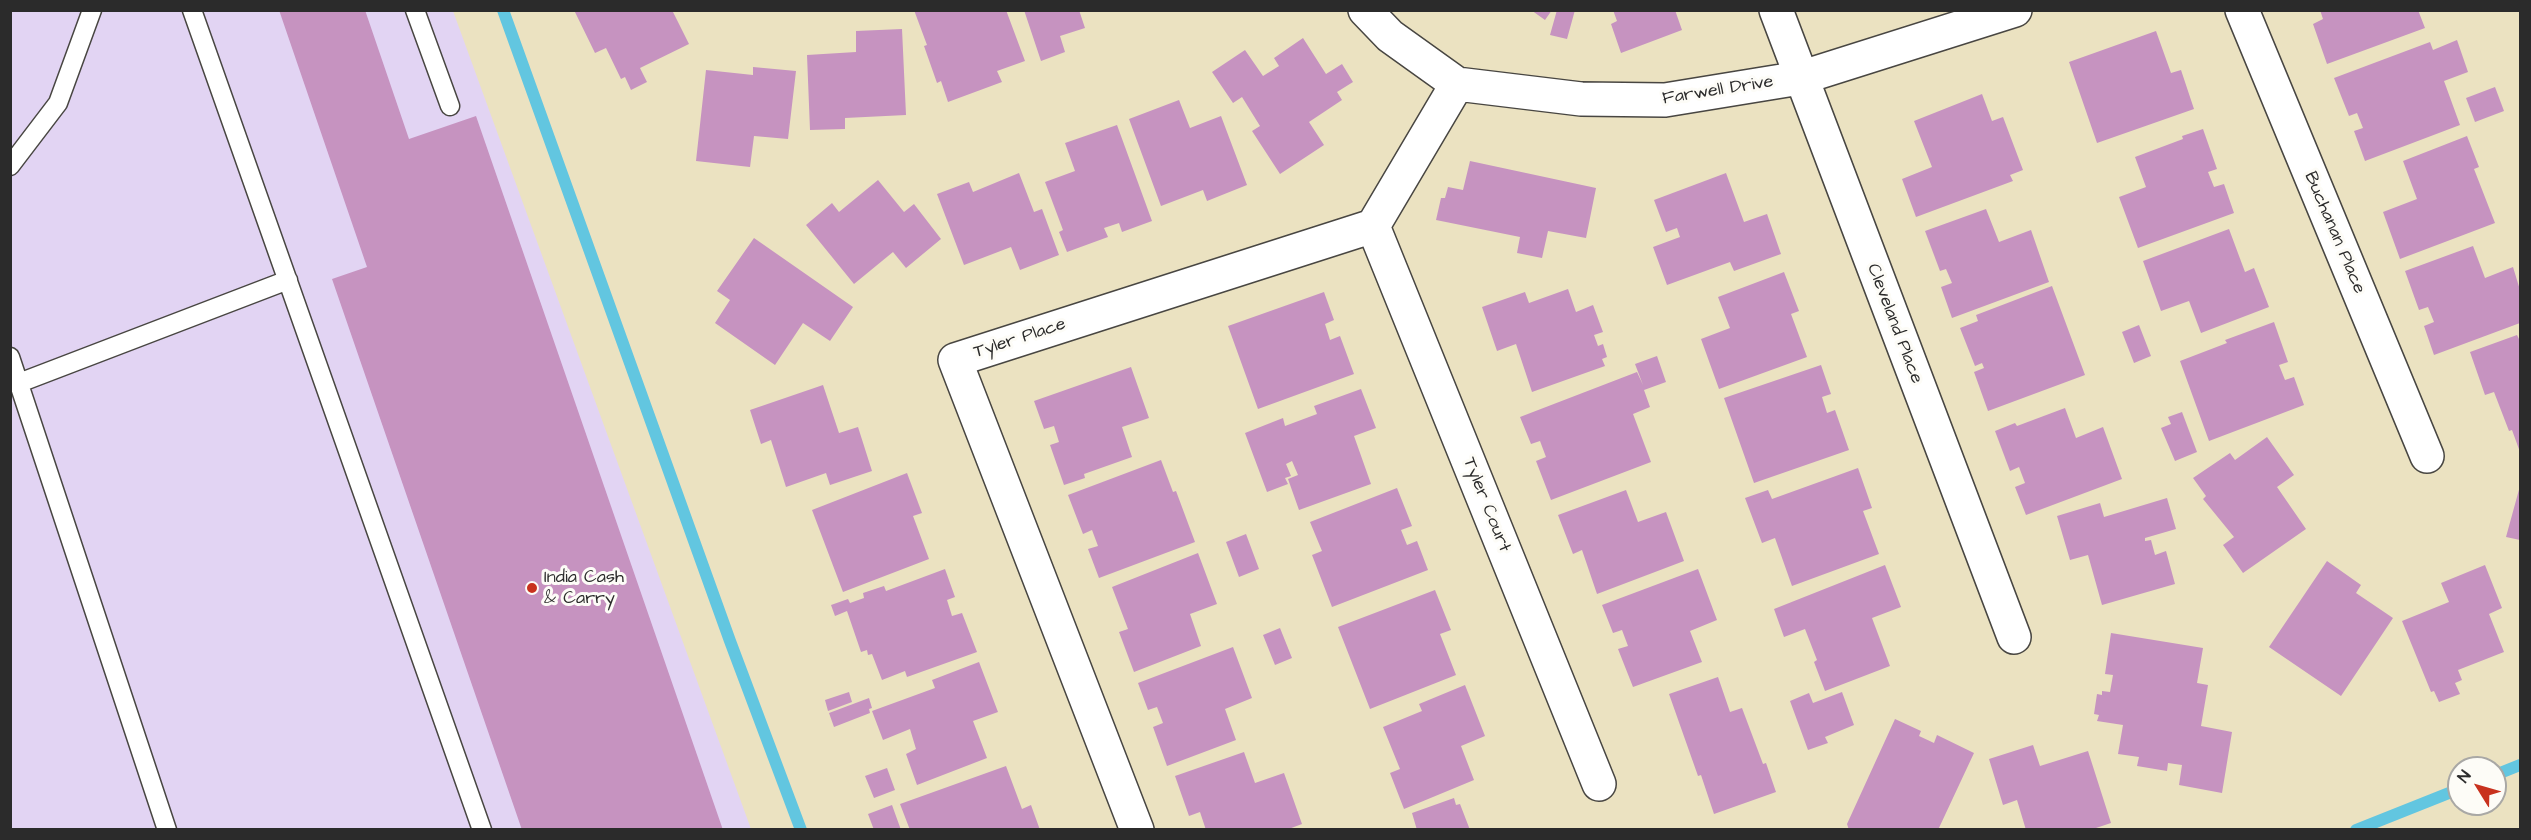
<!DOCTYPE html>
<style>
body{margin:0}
#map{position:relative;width:2531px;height:840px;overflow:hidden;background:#ebe2c1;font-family:"Architects Daughter",sans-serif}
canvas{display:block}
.frame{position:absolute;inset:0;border:12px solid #2b2b2b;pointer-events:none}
.north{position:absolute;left:2447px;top:756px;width:60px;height:60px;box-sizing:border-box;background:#fdfcf7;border:2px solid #a9a8a5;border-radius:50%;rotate:307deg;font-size:16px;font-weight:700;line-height:24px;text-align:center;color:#2b2b2b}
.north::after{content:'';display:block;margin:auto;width:21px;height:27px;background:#c8321e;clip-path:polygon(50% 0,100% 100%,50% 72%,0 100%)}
</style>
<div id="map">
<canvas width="2531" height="840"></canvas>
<div class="frame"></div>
<div class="north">N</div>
</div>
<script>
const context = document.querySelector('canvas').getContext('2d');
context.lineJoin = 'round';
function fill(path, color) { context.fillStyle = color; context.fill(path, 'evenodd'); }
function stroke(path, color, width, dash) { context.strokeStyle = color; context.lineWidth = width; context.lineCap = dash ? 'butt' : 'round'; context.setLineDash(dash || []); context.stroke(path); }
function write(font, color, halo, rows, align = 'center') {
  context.font = font + ' "Architects Daughter",sans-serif'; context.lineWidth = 6; context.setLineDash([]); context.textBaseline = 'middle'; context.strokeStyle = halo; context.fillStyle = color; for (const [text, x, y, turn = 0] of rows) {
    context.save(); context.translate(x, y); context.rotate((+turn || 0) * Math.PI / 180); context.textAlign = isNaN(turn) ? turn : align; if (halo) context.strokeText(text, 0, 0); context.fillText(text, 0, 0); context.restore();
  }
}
const built = new Path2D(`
 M 10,11 L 453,11 L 751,829 L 11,829 Z`);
const stream = new Path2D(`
 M 503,10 L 730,641 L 801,830
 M 2495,775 L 2520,765
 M 2356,830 L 2459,789`);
const building = new Path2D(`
 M 279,10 L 365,10 L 409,139 L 476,116 L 723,830 L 522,830 L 332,279 L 367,267 Z
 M 574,10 L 672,10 L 689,44 L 640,68 L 647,82 L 631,90 L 625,77 L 621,79 L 606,48 L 595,53 Z
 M 914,10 L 1006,10 L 1025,61 L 997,71 L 1002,82 L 948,102 L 941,81 L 937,83 L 924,46 L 927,45 Z
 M 1024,10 L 1079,10 L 1085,28 L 1060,36 L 1065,52 L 1041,61 Z
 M 1531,10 L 1552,10 L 1545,20 Z
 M 1557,10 L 1575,10 L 1567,39 L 1550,35 Z
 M 1613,10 L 1675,10 L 1682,30 L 1621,53 L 1611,24 L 1617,21 Z
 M 2320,10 L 2418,10 L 2425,28 L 2327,64 L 2313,24 L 2323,19 Z
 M 902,29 L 906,115 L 845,118 L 845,129 L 810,130 L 807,55 L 856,52 L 856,31 Z
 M 2156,31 L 2171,73 L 2181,70 L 2194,109 L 2097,143 L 2069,62 Z
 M 1303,38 L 1326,74 L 1342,64 L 1353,82 L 1337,92 L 1342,100 L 1309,122 L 1324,145 L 1280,174 L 1252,131 L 1260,126 L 1242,97 L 1233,103 L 1212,72 L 1245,50 L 1263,76 L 1279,66 L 1274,58 Z
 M 2457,40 L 2468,72 L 2444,81 L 2460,125 L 2365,161 L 2354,131 L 2363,128 L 2357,113 L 2349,116 L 2334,78 L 2430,42 L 2433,50 Z
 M 753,67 L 796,71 L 788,139 L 754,136 L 750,167 L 696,161 L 706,70 L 753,75 Z
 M 2495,87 L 2504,111 L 2475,122 L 2466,98 Z
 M 1982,94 L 1992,121 L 2003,117 L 2023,170 L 2010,175 L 2013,181 L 1916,217 L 1902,179 L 1932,167 L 1914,121 Z
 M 1179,100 L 1190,128 L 1221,116 L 1247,185 L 1207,201 L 1203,190 L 1161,206 L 1129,119 Z
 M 1117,125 L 1152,221 L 1122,232 L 1119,223 L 1104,228 L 1108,237 L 1067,252 L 1059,232 L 1063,230 L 1045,182 L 1075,171 L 1065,143 Z
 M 2203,129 L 2217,169 L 2208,172 L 2214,187 L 2224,184 L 2234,213 L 2138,248 L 2119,197 L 2146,187 L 2135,157 L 2183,139 L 2182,136 Z
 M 2467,136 L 2479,167 L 2474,169 L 2495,223 L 2400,259 L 2383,212 L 2417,199 L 2403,161 Z
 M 1470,161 L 1596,188 L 1586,238 L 1548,231 L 1542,258 L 1517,253 L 1520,237 L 1436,220 L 1441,198 L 1445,198 L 1448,187 L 1463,190 Z
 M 1019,173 L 1034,212 L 1042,209 L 1059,255 L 1020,270 L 1011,247 L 964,265 L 937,194 L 969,182 L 973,192 Z
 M 1726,173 L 1744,222 L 1767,214 L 1781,254 L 1734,271 L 1730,262 L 1667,285 L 1653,247 L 1680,237 L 1677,228 L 1666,232 L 1654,200 Z
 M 878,180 L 904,212 L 914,204 L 941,239 L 906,268 L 893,252 L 854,284 L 806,225 L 832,203 L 839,212 Z
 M 1986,209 L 1999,242 L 2031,230 L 2049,282 L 1952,318 L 1941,287 L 1952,283 L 1946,269 L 1940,271 L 1925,231 Z
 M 2229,229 L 2245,272 L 2254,268 L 2269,307 L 2201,333 L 2189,301 L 2161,311 L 2143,261 Z
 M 754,238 L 853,307 L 830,341 L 803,323 L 775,365 L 715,323 L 730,300 L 717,291 Z
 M 2473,246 L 2485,278 L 2513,267 L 2520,290 L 2520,323 L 2434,355 L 2424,326 L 2434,322 L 2428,307 L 2419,310 L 2405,271 Z
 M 1784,272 L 1799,311 L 1791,314 L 1807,357 L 1719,389 L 1701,339 L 1730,328 L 1718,297 Z
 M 2052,286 L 2085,375 L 1988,411 L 1974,372 L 1984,368 L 1982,363 L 1975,366 L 1960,328 L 1978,321 L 1976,315 Z
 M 1568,289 L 1576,312 L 1593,305 L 1603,332 L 1594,335 L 1598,346 L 1603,344 L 1607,357 L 1602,359 L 1605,366 L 1532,392 L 1516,344 L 1497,351 L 1482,307 L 1525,292 L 1529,303 Z
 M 1324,292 L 1334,320 L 1325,324 L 1330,340 L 1340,336 L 1354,374 L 1258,409 L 1228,326 Z
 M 2274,322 L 2288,362 L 2279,365 L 2285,380 L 2294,377 L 2304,405 L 2209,441 L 2180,361 L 2227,343 L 2225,340 Z
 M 2139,325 L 2151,356 L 2134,363 L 2122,332 Z
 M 2517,335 L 2519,339 L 2520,338 L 2520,452 L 2512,430 L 2509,431 L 2494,392 L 2485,395 L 2470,352 Z
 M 1657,356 L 1666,382 L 1644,390 L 1650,407 L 1633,414 L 1651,462 L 1551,500 L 1536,461 L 1546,457 L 1540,441 L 1531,444 L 1520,417 L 1637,372 L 1643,385 L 1635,364 Z
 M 1821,365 L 1831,394 L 1822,397 L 1827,413 L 1835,410 L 1849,450 L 1754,483 L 1724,398 Z
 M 1131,367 L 1149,418 L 1122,427 L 1132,457 L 1084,474 L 1085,478 L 1064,485 L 1050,445 L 1059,442 L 1054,426 L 1044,429 L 1034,401 Z
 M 823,385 L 839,433 L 858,427 L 872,471 L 830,485 L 826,473 L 786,487 L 771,440 L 761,444 L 750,410 Z
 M 1361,389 L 1376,428 L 1354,436 L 1371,484 L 1299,510 L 1288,479 L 1298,475 L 1292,461 L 1286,464 L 1291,476 L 1285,478 L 1288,484 L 1267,492 L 1245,433 L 1283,418 L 1285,426 L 1317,414 L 1314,406 Z
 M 2065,408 L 2076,438 L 2103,427 L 2122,479 L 2026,515 L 2015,487 L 2025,483 L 2019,467 L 2010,471 L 1995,431 L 2015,423 L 2017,426 Z
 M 2182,412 L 2197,452 L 2175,461 L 2161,428 L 2171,424 L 2168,417 Z
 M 2267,437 L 2294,475 L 2277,487 L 2306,529 L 2243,573 L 2223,545 L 2234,537 L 2203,499 L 2206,496 L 2193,478 L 2230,453 L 2235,460 Z
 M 1161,460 L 1173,492 L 1176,491 L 1195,542 L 1099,578 L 1088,549 L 1098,546 L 1092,530 L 1083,534 L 1068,495 Z
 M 1858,468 L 1872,508 L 1863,511 L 1879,554 L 1792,586 L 1775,538 L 1762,543 L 1745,498 L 1768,490 L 1772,499 Z
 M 907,473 L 922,513 L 913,516 L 929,559 L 843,592 L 812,510 Z
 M 2520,486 L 2520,540 L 2506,537 Z
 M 1397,488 L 1412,526 L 1401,530 L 1407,545 L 1417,541 L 1428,570 L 1332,607 L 1312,555 L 1322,551 L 1310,522 Z
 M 1626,490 L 1638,522 L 1666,512 L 1684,561 L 1597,594 L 1582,550 L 1573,554 L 1558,515 Z
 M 2167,498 L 2176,529 L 2145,538 L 2145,541 L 2151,540 L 2155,555 L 2166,551 L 2175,584 L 2102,605 L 2088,555 L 2070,560 L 2057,516 L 2100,503 L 2104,517 Z
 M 1246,534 L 1259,569 L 1239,577 L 1226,542 Z
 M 1198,553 L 1217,604 L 1190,614 L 1201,646 L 1134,672 L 1119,632 L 1128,629 L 1112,587 Z
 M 2327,561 L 2361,585 L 2356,593 L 2393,618 L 2341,696 L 2269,647 Z
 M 1885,565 L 1901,607 L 1872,618 L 1890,666 L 1825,691 L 1814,662 L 1817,660 L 1805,629 L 1784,637 L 1774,609 Z
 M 2485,565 L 2502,608 L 2489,614 L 2504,652 L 2458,670 L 2462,680 L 2455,683 L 2460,694 L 2439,702 L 2434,691 L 2431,692 L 2402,621 L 2449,602 L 2441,583 Z
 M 945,569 L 955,597 L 947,600 L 952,616 L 962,613 L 977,652 L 907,677 L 905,671 L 882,680 L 872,654 L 868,655 L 867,650 L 861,652 L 847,611 L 835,616 L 831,605 L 848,599 L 850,603 L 864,598 L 863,593 L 884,586 L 886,591 Z
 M 1698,569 L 1717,620 L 1690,631 L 1702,662 L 1633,687 L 1618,649 L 1628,646 L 1622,630 L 1613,633 L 1602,605 Z
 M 1435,590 L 1451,630 L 1440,634 L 1456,675 L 1370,709 L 1338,627 Z
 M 1280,628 L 1292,658 L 1275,665 L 1263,635 Z
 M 2111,633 L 2203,648 L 2197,683 L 2208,685 L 2201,726 L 2232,732 L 2222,793 L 2179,785 L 2182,765 L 2168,763 L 2167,771 L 2137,766 L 2139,757 L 2118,754 L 2123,725 L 2097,721 L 2099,715 L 2094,714 L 2097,694 L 2102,695 L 2102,691 L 2110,692 L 2113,675 L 2105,674 Z
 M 1233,647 L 1252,698 L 1225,709 L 1236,740 L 1167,766 L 1153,727 L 1163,723 L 1157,707 L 1148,710 L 1138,683 Z
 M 979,662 L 998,712 L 973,721 L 987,758 L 917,785 L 906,754 L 916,749 L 910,729 L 883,740 L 872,711 L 935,688 L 932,680 Z
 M 1718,677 L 1730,712 L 1742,708 L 1763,764 L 1766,763 L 1776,792 L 1714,814 L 1701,775 L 1698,776 L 1669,694 Z
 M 1465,685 L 1485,736 L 1461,746 L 1474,780 L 1404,809 L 1390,773 L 1400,769 L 1383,727 L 1422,711 L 1419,704 Z
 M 849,692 L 852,702 L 828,711 L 825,700 Z
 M 1842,692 L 1854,725 L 1825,737 L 1828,743 L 1808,750 L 1790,701 L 1809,693 L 1813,703 Z
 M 869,698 L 872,708 L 869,709 L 870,713 L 834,727 L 829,713 Z
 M 1895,719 L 1921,731 L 1919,736 L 1934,743 L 1937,735 L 1974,753 L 1938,830 L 1849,830 L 1847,824 Z
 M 2033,745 L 2040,766 L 2088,751 L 2111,823 L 2090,830 L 2026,830 L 2017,800 L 2003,805 L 1989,759 Z
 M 1244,752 L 1255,783 L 1284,773 L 1302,824 L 1286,830 L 1206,830 L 1200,812 L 1189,816 L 1175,776 Z
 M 1006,766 L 1022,809 L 1031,805 L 1040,830 L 910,830 L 900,804 Z
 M 887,768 L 895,790 L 874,798 L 865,776 Z
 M 1454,798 L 1456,805 L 1460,804 L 1470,830 L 1417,830 L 1412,813 Z
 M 892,805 L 901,830 L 874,830 L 868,814 Z`);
const lane = new Path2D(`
 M 192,10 L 482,830
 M 415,10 L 450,106
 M 10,166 L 58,103 L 92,10
 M 10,357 L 167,830
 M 10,383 L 19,383 L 288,280`);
const street = new Path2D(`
 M 1365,10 L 1390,36 L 1457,84 L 1581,99 L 1665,100 L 1800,78 L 2015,10
 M 1776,10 L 2014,637
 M 2242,10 L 2427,456
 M 1373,226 L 1599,784
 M 1137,830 L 955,360 L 1373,226 L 1457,84`);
const markers = [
 [532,588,6,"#c8321e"]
];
const streetNames = [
 ["Farwell Drive",1718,91,-9],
 ["Buchanan Place",2334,233,67],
 ["Cleveland Place",1894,324,69],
 ["Tyler Place",1020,339,-18],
 ["Tyler Court",1486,505,68]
];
const poiNames = [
 ["India Cash",544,578],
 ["& Carry",544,599]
];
fill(built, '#e2d4f3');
stroke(stream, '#62c6e0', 12);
fill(building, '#c693c0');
stroke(lane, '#484642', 21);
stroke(street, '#484642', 36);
stroke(lane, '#fff', 18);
stroke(street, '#fff', 33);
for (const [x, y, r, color] of markers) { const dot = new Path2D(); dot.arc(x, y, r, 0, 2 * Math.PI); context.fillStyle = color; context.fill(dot); stroke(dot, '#fdfcf7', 2); }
write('18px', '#2b2b2b', '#fdfcf7', streetNames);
write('18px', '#2b2b2b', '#fdfcf7', poiNames, 'left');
</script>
